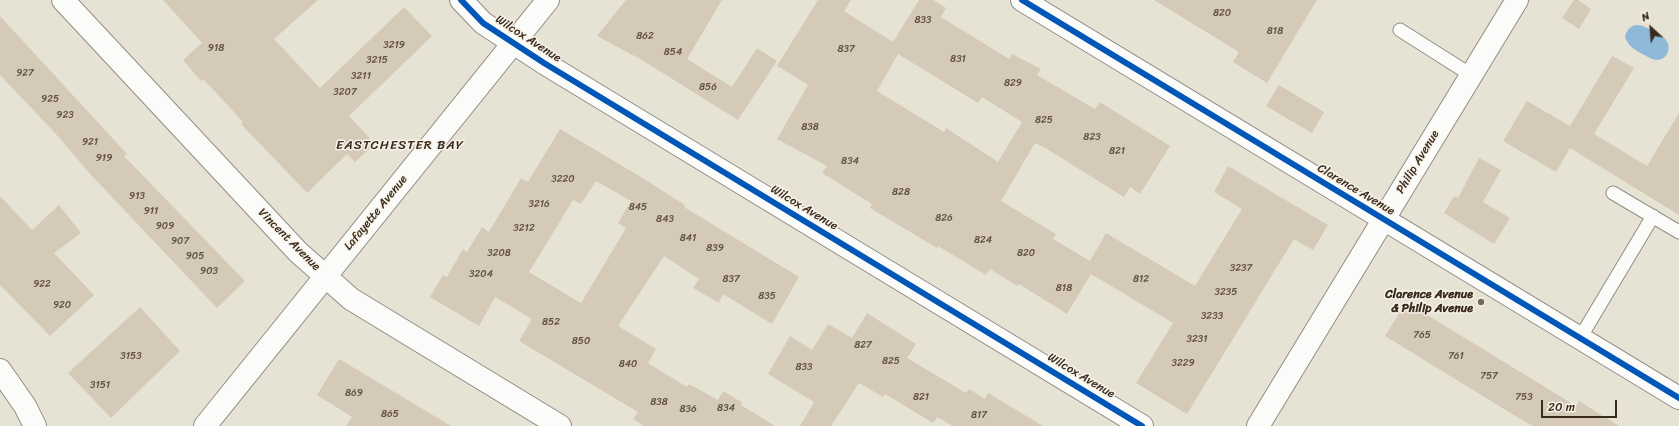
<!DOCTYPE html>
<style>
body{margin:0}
#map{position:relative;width:1679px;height:426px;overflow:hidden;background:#e6e3d5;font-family:Sriracha,sans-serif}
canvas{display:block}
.north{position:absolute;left:1631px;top:8px;width:40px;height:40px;-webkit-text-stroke:3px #f7f3e8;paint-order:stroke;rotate:334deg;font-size:11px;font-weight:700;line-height:16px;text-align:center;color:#3b2a1e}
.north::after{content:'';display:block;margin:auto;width:14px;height:18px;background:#3b2a1e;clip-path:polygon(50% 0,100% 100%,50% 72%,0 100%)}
.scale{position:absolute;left:1541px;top:400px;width:76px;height:18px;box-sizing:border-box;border:2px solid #3b2a1e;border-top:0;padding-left:5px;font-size:12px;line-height:14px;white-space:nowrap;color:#3b2a1e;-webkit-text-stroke:3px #f7f3e8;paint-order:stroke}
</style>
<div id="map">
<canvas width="1679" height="426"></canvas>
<div class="north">N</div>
<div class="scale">20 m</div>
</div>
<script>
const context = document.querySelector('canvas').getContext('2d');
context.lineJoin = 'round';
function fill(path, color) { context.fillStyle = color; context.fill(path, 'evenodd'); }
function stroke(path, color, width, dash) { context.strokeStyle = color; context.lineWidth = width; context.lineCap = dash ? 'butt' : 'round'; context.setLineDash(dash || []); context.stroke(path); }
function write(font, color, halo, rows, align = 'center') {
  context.font = font + ' Sriracha,sans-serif'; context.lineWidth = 3; context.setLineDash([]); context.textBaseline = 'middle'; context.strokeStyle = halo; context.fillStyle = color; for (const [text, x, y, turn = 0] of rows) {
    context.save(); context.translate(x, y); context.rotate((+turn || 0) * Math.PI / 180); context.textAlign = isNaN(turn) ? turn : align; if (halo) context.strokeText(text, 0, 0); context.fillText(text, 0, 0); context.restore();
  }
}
const water = new Path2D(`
 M 1636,25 C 1643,25 1647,28 1653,31 C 1657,34 1663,36 1666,40 C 1672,48 1667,60 1657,60 C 1652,60 1647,56 1642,54 C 1634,49 1629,47 1625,37 C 1627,30 1629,27 1636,25 Z`);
const building = new Path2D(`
 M 163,0 L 318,0 L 274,39 L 320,88 L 404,7 L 432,36 L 349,116 L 375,144 L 355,162 L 347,154 L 307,193 L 241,124 L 243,122 L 220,97 L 203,79 L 201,81 L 183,60 L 202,43 Z
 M 626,0 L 722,0 L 687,59 L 732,87 L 757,48 L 777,61 L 738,120 L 642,60 L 597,36 Z
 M 818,0 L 851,0 L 844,11 L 893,42 L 919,0 L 933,0 L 946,8 L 941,17 L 1009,59 L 1012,54 L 1041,69 L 1037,75 L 1095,109 L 1100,102 L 1170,146 L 1140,194 L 1130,187 L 1124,197 L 1047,149 L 1035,143 L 1001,201 L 1056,234 L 1053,239 L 1090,261 L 1106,233 L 1195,286 L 1242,209 L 1214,192 L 1228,166 L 1328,225 L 1313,250 L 1294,239 L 1187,414 L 1136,383 L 1173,323 L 1091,274 L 1067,314 L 1019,284 L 1017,286 L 990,269 L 986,275 L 938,246 L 937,248 L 870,208 L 872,204 L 822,173 L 827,166 L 777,139 L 808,85 L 777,66 ZM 898,54 L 978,103 L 982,97 L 1022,122 L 998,162 L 946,128 L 944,132 L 877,91 Z
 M 1154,0 L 1317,0 L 1267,83 L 1233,62 L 1239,52 Z
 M 1574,0 L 1578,0 L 1591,9 L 1579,29 L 1562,18 Z
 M 0,16 L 127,154 L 124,156 L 245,281 L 217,308 L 92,176 L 55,133 L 0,75 Z
 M 1612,56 L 1634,68 L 1594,134 L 1647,166 L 1679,113 L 1679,215 L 1570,148 L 1556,172 L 1503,141 L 1527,101 L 1570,126 Z
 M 1279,85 L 1324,112 L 1312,133 L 1266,106 Z
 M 560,129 L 641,177 L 685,205 L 684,207 L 799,277 L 772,324 L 723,294 L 719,303 L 693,288 L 699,279 L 664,256 L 618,326 L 656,349 L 648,363 L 687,387 L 689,384 L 718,400 L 723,391 L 743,403 L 741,405 L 775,426 L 644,426 L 633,419 L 638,412 L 519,341 L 532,319 L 495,297 L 479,326 L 430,297 L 443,275 L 447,277 L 463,249 L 467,252 L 482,227 L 489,232 L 521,178 L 528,182 ZM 596,181 L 631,201 L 618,223 L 626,228 L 581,303 L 529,272 L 573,200 L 581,204 Z
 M 1479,158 L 1501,170 L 1483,202 L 1510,218 L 1494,244 L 1444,213 L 1454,196 L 1458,198 Z
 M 0,196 L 32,230 L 59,205 L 81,233 L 54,253 L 94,295 L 50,336 L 0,285 Z
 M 1406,302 L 1576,406 L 1579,401 L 1619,426 L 1533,426 L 1522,420 L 1385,336 Z
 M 140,307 L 180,351 L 111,418 L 68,373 Z
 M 867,313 L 916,344 L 907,358 L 966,393 L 969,389 L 985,399 L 988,393 L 1043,426 L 953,426 L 937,417 L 933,423 L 885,394 L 883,397 L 859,383 L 831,426 L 800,426 L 814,402 L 768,374 L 790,336 L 812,350 L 828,324 L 852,338 Z
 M 339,359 L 366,375 L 451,426 L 346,426 L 352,417 L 317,395 Z`);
const service = new Path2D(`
 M 1400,30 L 1471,75
 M 1613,193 L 1679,232
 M 1580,338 L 1653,216`);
const minor = new Path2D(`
 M 63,0 L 298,252 L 351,299 L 560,426
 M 461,0 L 483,23 L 544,63 L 1142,426
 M 1022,0 L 1679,398
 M 0,370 L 25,406 L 35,426
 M 205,426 L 548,0
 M 1258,426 L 1517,0`);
const cycleway = new Path2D(`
 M 461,0 L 483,23 L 544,63 L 1142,426
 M 1022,0 L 1679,398`);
const markers = [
 [1481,302,4,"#776b5e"]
];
const numberNames = [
 ["820",1222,13],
 ["833",923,20],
 ["818",1275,31],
 ["862",645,36],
 ["3219",394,45],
 ["918",216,48],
 ["837",846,49],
 ["854",673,52],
 ["831",958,59],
 ["3215",377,60],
 ["927",25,73],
 ["3211",361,76],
 ["829",1013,83],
 ["856",708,87],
 ["3207",345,92],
 ["925",50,99],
 ["923",65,115],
 ["825",1044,120],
 ["838",810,127],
 ["823",1092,137],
 ["921",90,142],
 ["821",1117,151],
 ["919",104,158],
 ["834",850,161],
 ["3220",563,179],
 ["828",901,192],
 ["913",137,196],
 ["3216",539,204],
 ["845",638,207],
 ["911",151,211],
 ["826",944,218],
 ["843",665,219],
 ["909",165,226],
 ["3212",524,228],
 ["841",688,238],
 ["824",983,240],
 ["907",180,241],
 ["839",715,248],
 ["3208",499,253],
 ["820",1026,253],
 ["905",195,256],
 ["3237",1241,268],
 ["903",209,271],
 ["3204",481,274],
 ["837",731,279],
 ["812",1141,279],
 ["922",42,284],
 ["818",1064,288],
 ["3235",1226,292],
 ["835",767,296],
 ["920",62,305],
 ["3233",1212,316],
 ["852",551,322],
 ["765",1422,335],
 ["3231",1197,339],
 ["850",581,341],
 ["827",863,345],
 ["3153",131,356],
 ["761",1456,356],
 ["825",891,361],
 ["3229",1183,363],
 ["840",628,364],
 ["833",804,367],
 ["757",1489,376],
 ["3151",100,385],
 ["869",354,393],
 ["821",921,397],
 ["753",1524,397],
 ["838",659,402],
 ["834",726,408],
 ["836",688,409],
 ["865",390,414],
 ["817",979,415]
];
const streetNames = [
 ["Wilcox Avenue",528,39,33],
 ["Philip Avenue",1418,162,-59],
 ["Clarence Avenue",1356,190,31],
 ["Wilcox Avenue",804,208,31],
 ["Lafayette Avenue",376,213,-51],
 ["Vincent Avenue",289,240,45],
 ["Wilcox Avenue",1081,376,31]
];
const poiNames = [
 ["Clarence Avenue",1473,295],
 ["& Philip Avenue",1473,309]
];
const neighbourhoodNames = [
 ["EASTCHESTER BAY",400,146]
];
fill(water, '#8eb9d9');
fill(building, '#d5cab7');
stroke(service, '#918d84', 15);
stroke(minor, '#918d84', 24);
stroke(service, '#fbfbf9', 13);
stroke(minor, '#fbfbf9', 22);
stroke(cycleway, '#0057b8', 6);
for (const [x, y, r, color] of markers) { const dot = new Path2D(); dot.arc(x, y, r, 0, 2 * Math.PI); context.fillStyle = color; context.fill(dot); stroke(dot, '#f7f3e8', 1.5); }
write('10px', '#625244', null, numberNames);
write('12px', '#3b2a1e', '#f7f3e8', streetNames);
write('bold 12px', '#3b2a1e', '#f7f3e8', poiNames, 'right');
context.letterSpacing = '1px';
write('13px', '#3b2a1e', '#f7f3e8', neighbourhoodNames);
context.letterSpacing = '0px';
</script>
